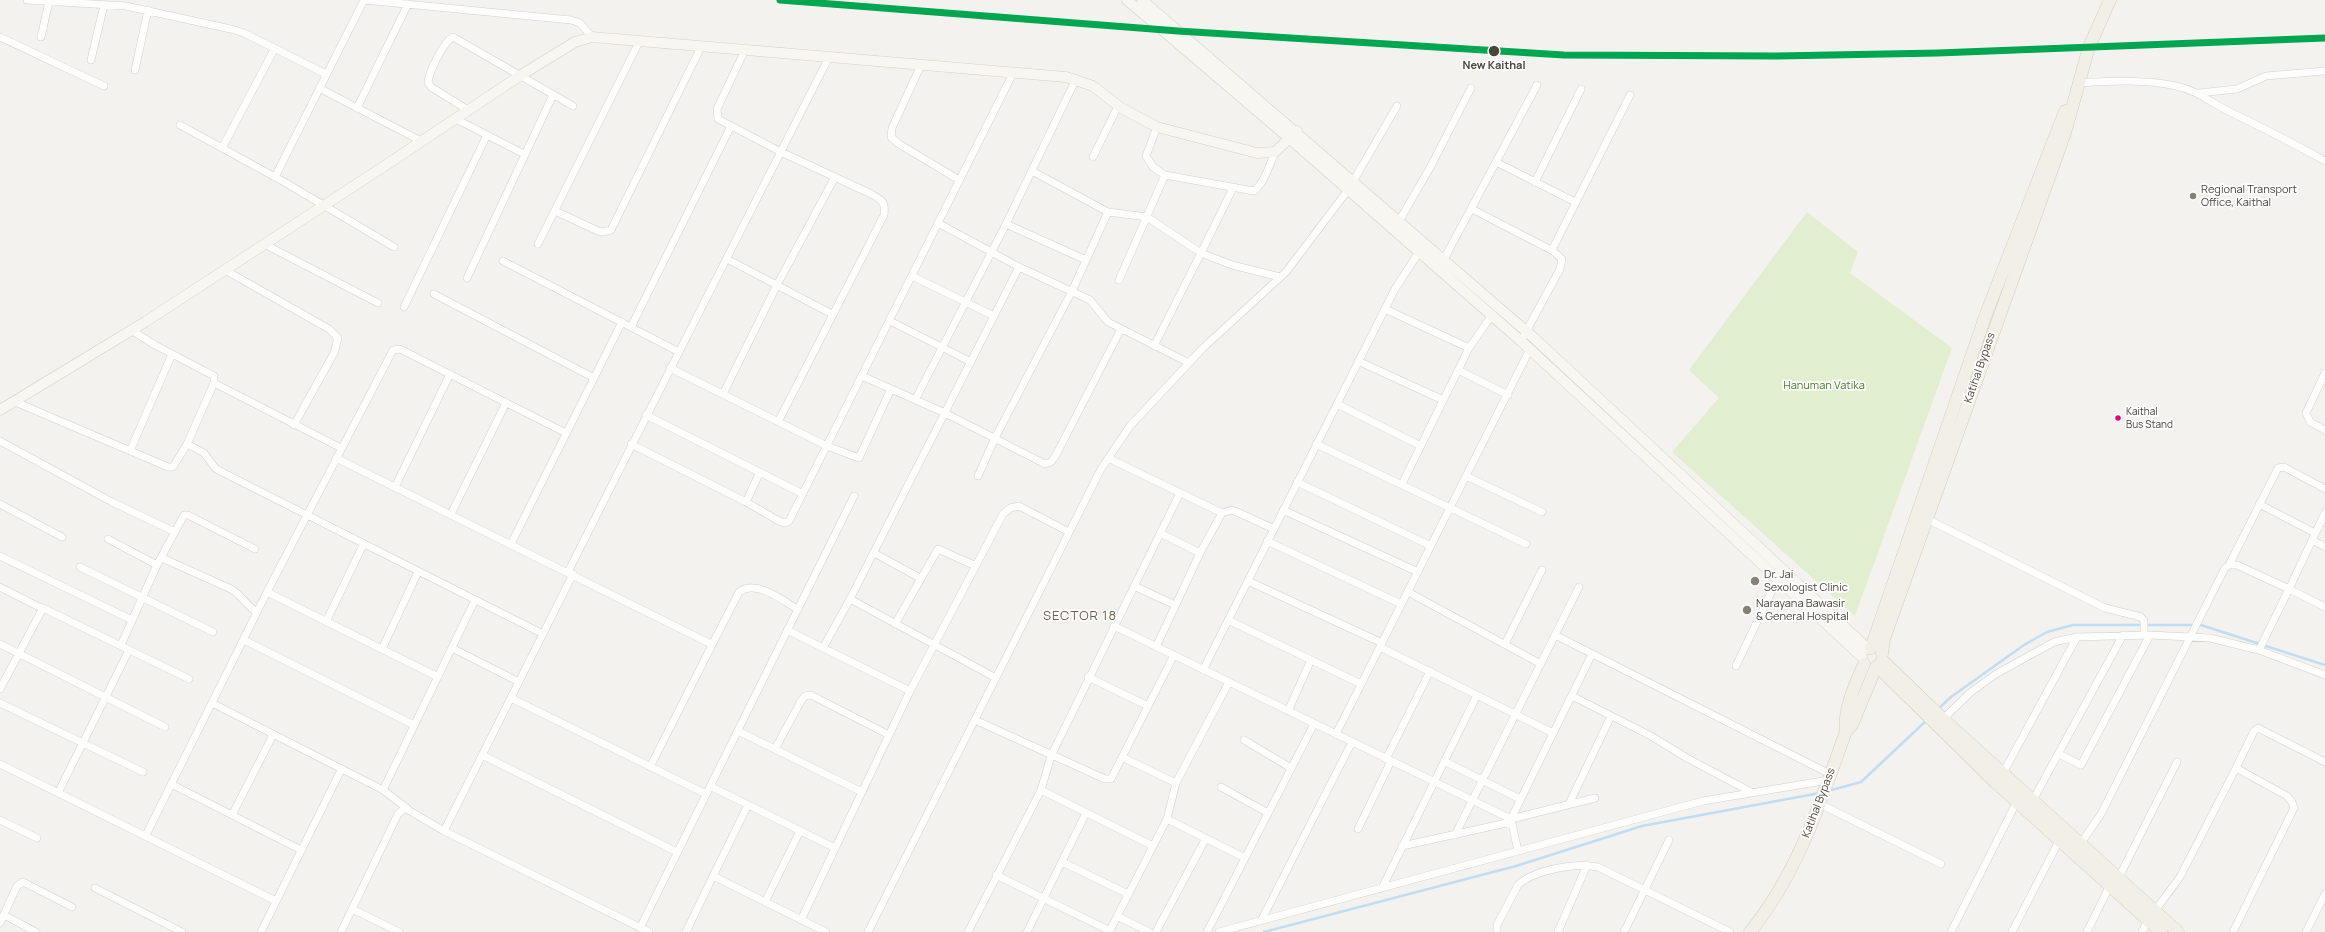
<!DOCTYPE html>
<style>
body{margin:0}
canvas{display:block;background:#f4f2ee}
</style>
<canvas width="2325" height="932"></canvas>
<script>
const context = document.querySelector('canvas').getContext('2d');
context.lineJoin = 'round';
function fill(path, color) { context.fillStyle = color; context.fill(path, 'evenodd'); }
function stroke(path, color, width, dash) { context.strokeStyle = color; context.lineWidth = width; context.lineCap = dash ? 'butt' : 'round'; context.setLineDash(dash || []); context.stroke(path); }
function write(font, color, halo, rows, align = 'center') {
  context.font = font + ' Manrope,sans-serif'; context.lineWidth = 3.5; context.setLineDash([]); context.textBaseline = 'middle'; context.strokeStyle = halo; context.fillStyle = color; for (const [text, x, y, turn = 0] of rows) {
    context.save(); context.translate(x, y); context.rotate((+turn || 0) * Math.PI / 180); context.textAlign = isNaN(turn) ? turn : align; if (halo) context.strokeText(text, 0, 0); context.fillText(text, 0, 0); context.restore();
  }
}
const green = new Path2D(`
 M 1807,212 L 1858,252 L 1850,273 L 1952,348 L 1855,616 L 1672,452 L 1719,398 L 1689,370 Z`);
const stream = new Path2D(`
 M 1938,709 L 1951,697 L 2024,645 L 2047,632 L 2073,625 L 2201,625 L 2325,665
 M 1828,791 L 1861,782 L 1927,720
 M 1264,932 L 1516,866 L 1642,826 L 1820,793`);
const street = new Path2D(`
 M 27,0 L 126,6 L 235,30 L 244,33 L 326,74
 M 364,0 L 571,20 L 580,23 L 592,37
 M 0,37 L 104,86
 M 41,37 L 49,2
 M 745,50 L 717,109 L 718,119 L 781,152 L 869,193 C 881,199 886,201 884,215 L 778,422
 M 91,60 L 104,5
 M 921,65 L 892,128 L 891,137 L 899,144 L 959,180
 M 135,70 L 148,10
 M 2079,83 C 2111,81 2144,79 2176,86 C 2196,90 2210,102 2228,111 C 2261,127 2293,143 2325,161
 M 319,88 L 421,141
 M 2199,93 L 2237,89 L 2266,76 L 2325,71
 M 357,108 L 408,4
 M 468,110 L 431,87 L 428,82 C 429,72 444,41 453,37 L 573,106
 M 456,119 L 524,154
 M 180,125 L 286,183 L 394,247
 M 1157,127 L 1146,156 L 1153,167 L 1165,175 L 1254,191 C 1265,182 1269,166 1275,152
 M 222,148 L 275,48
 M 1093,157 L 1118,106
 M 1496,162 L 1537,85
 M 1032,171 L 1108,212 L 1147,217 L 1201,253 L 1154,346
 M 275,177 L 364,0
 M 1535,182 L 1581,89
 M 1233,188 L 1201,253 L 1232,265 L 1280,277
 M 1472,209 L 1553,251
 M 555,211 L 598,231 L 603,232 L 611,230 L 701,47
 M 1399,221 L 1431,166 L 1471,88
 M 938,223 L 1019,267 L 1090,300 L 1108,322 L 1189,363
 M 1006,224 L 1086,260
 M 264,244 L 378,303
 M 538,244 L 639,42
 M 727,259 L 832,314
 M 503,261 L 679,352 L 568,572
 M 1443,261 L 1496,162 L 1575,202
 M 225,270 L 329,329 L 338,338 L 334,353 L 294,425
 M 912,276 L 994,316
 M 467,278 L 553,95
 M 1119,280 L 1165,175
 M 434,294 L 594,378
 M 404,307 L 487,135
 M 1385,309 L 1469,348
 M 890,321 L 971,362
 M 631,327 L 731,126
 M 1521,341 L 1560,269 L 1562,259 L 1553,251 L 1553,248 L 1630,95
 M 679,352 L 829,57
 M 1358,361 L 1443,400
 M 670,368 L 827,446 L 859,458 L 891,389
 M 1458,370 L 1508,395
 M 2325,373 L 2306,413 L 2310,422 L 2325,430
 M 862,376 L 945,413 L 1045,464 L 1051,462 L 1056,455 L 1121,329
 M 214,383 L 341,448
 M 723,394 L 777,285 L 835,177
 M 915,400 L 1006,224 L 1076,79
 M 13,401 L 168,467 L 173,467 L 187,444 L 214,383 L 214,376 L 155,345 L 131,330
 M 1337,404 L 1421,446
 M 646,415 L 803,494
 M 0,441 L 112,502 L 175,532
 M 187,444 L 204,453 L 216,469 L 543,634
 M 631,444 L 746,502 L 779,521 L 785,523 L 789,521 L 1013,73
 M 1316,444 L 1526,544
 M 130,451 L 172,354
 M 336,458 L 711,644
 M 1108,458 L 1222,513 L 1232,510 L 1237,512 L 1274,529
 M 978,476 L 995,438 L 1072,291 L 1108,212
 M 1466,476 L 1542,512
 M 1297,482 L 1431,546
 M 1402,484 L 1469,348 L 1492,315
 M 395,487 L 450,374
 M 746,502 L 760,472
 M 0,504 L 62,537
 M 2259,504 L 2315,533
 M 1283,510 L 1418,572
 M 451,514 L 506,403
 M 1927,519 L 2105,608 L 2141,617 L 2144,621 L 2144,635
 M 1160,533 L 1200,553
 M 108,539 L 157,565
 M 2312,540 L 2325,547
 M 1267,541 L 1401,604
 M 511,544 L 622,322
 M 874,553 L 920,578
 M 0,556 L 132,620
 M 162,558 L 231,589 C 242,595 246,606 257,612
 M 2229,565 L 2278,468 L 2284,467 L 2325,489
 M 80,567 L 213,632
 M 1248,581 L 1382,643
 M 1134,586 L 1175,605
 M 0,587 L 41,608
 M 267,592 L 438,677
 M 1408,592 L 1541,664
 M 850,599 L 996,678
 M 1228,620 L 1361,684
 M 326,622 L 363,545
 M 895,624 L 938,549 L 976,566
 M 1114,626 L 1511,819 L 1518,851
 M 787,630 L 910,691
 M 1555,635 L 1830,774
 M 244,640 L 414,725
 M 0,644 L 165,727
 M 1505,644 L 1542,570
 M 121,645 L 157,565 L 184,515 L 188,515 L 255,549
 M 1156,647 L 1200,553 L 1222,513
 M 1380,647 L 1553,733
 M 452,648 L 519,682
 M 823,648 L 850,599 L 1019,267
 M 382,649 L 418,572
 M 2259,650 L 2289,589 L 2325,607
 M 1736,666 L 1778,578
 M 1203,670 L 1395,289 L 1421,249
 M 1088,677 L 1148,706
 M 0,689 L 43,608 L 189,679
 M 1572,696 L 1651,736 L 1687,758 L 1751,792
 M 511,698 L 706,794
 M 0,703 L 143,772
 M 212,703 L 383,790 L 408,809
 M 1288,711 L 1311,660
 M 1943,719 L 1971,692 L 1996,674 L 2054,642 L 2077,637 L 2150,635 L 2210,638 L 2259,650 L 2325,675
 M 975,720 L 1105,779 L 1111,779 L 1174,655
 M 738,731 L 862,792
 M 1336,734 L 1530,349
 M 1244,740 L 1291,768
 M 775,749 L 801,701 L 805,696 L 811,695 L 889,735
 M 2059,754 L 2081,765 L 2150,635
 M 482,755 L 677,852
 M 1122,757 L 1176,783 L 1229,682
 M 1386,759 L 1430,671
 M 1444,761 L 1520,799
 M 0,764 L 276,901
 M 650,767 L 739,592 C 756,579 782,600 797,609
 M 2236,768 L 2254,731 L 2258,728 L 2325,762
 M 2003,773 L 2077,637
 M 171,784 L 301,850
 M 710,786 L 835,848
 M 1221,787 L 1268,813
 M 383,790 L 475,600
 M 1041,790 L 1153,846
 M 58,793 L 129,650
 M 2033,800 L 2123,635
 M 1569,804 L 1611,716
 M 1820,804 L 1941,864
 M 748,805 L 713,876 L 826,932
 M 232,815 L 273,735
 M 1167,819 L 1245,858
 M 1511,819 L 1592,654
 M 1511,819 L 1595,798
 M 0,820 L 37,838
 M 1358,829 L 1391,761
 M 444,831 L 573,574
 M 146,835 L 267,592 L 393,350 L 400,349 L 566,433
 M 1455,835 L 1579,587
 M 2081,843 L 2101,814 L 2225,568 L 2229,565 L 2237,565 L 2289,589 L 2325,513
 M 1402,846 L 1511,822
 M 1062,862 L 1128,894
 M 996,875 L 1110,931
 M 2119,877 L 2177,762
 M 95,888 L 182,932
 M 1382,888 L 1477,695
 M 765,902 L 800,831
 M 352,909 L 399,932
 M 4,915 L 36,932
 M 1117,916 L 1149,932
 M 801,920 L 910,691 L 1003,514 L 1010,508 L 1019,506 L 1069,532
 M 1261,921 L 1352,742
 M 0,923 L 17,886 L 23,882 L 72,907
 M 640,928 L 854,496
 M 261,932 L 341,770
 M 341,932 L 398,814 L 405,808 L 444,831 L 649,932
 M 686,932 L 713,876
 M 868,932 L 1101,469 L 1130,426 L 1203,348 L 1286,272 L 1348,190 L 1397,106
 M 968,932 L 1041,790 L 1051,756 L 1180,493
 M 1027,932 L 1086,813
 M 1109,932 L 1167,819 L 1176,783
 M 1156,932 L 1206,838
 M 1207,932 L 1314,724
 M 1219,932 L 1703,801 L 1829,780
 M 1497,932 L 1497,925 L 1518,885 C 1534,870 1576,862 1598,867 L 1730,932
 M 1558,932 L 1587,865
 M 1624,932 L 1669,840
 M 1951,932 L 2017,801
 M 2012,932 L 2060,839
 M 2087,932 L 2110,885
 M 2142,932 L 2148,920 L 2180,877 L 2236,768 L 2287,796 L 2292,802 L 2294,808 L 2233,932
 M 2306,932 L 2325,894`);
const secondary = new Path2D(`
 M 1127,0 L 1289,138 L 1521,341 L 1862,657
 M 1142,0 L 1534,338 L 1868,649
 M 0,410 L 145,322 L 383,167 L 521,75 L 575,42 L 592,37 L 1066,77 L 1093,86 L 1121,108 L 1157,127 L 1257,153 L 1275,152 L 1297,131`);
const primary = new Path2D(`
 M 1871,648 L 1986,314 L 2065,111
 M 1882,654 L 1884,639 L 2065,133 L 2089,47 L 2110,0
 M 1882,660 L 1943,719 L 2178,932
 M 1877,666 L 1995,782 L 2161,932
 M 1846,731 L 1852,725 L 1876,667
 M 1750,932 C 1798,873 1821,801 1846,731 C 1843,709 1856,683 1864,664`);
const rail1 = new Path2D(`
 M 780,0 L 1178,31 L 1564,55 L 1777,56 L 1938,53 L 2325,38`);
const markers = [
 [1494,51,6,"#4b4439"],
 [2193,196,4,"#868178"],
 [2118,418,3.5,"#e5007d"],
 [1755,581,5,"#868178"],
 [1747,610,5,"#868178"]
];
const busNames = [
 ["Kaithal",2126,412],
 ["Bus Stand",2126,425]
];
const stopNames = [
 ["New Kaithal",1494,66]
];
const poiNames = [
 ["Regional Transport",2201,190],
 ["Office, Kaithal",2201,203],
 ["Dr. Jai",1764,575],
 ["Sexologist Clinic",1764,588],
 ["Narayana Bawasir",1756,604],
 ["& General Hospital",1756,617]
];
const streetNames = [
 ["Katihal Bypass",1980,368,-71],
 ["Katihal Bypass",1819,803,-69]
];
const parkNames = [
 ["Hanuman Vatika",1824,386]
];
const quarterNames = [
 ["SECTOR 18",1080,616]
];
fill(green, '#e1eecf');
stroke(stream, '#c0ddf1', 2.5);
stroke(street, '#d2d0cb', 8);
stroke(secondary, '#d3cfc5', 11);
stroke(primary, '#d6cebb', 13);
stroke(street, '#fdfdfc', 7);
stroke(secondary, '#f7f6f1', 10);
stroke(primary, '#f2efe6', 12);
stroke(rail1, '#00a651', 7);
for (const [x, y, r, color] of markers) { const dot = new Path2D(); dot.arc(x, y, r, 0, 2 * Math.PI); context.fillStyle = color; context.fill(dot); stroke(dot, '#fff', 1.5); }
write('10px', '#4b4439', '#fff', busNames, 'left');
write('bold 11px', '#4b4439', '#fff', stopNames);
write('11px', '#4b4439', '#fff', poiNames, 'left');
write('11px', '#4b4439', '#fff', streetNames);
write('11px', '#4a7f2a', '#fff', parkNames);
context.letterSpacing = '1px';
write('13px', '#6e6250', '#fff', quarterNames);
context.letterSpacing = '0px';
</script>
